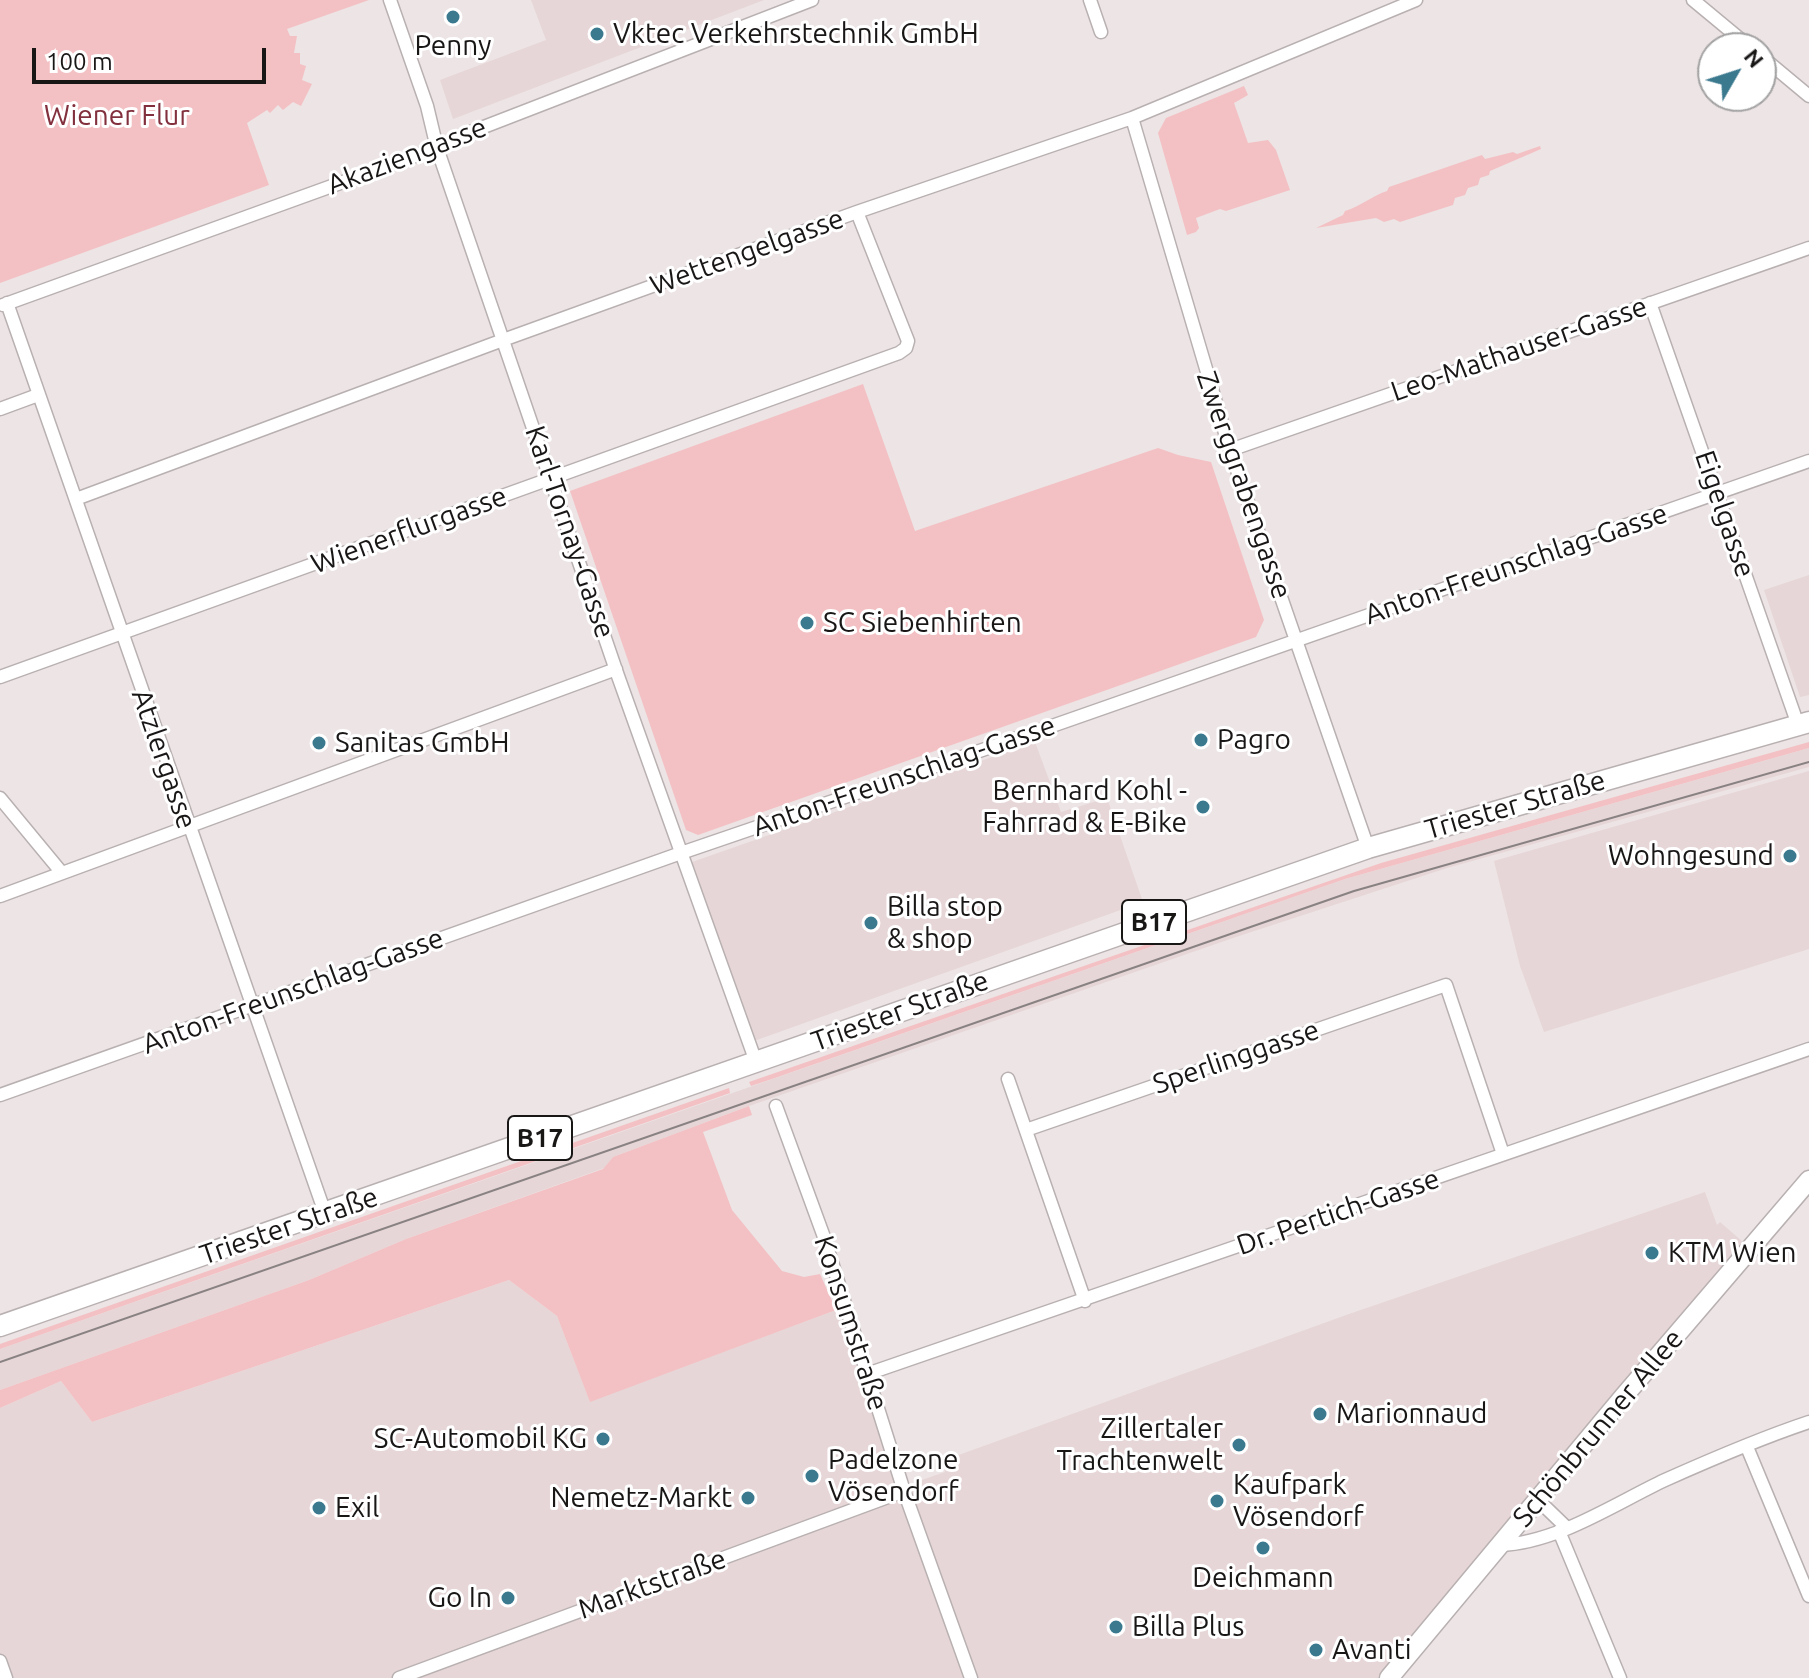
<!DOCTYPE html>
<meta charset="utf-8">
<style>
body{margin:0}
#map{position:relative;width:1809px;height:1678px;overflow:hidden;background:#ede4e5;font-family:Ubuntu,sans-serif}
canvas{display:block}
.north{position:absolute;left:1697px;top:32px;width:80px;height:80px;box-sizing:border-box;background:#fff;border:2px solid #a3a2a2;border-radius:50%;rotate:51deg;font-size:22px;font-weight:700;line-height:32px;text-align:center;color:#191616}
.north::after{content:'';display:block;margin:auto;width:28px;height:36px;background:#3b798f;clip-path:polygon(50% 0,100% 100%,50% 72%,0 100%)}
.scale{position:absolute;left:32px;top:48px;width:234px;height:36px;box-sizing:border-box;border:4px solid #191616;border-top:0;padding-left:10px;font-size:24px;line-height:28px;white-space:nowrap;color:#191616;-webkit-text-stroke:6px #fff;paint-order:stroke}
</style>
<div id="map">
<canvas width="1809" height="1678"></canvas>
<div class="north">N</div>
<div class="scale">100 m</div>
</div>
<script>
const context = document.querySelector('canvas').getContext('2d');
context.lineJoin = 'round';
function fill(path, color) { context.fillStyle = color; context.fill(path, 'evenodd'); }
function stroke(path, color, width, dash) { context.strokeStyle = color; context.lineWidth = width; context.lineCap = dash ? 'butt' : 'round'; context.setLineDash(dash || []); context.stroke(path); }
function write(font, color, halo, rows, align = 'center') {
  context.font = font + ' Ubuntu,sans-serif'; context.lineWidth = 6; context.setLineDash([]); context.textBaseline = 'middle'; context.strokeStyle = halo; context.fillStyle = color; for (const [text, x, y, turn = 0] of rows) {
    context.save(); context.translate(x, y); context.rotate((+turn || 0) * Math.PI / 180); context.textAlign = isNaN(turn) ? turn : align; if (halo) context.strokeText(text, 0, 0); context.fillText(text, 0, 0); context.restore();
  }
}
const built = new Path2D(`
 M 531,0 L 764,0 L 453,119 L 440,80 L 546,40 Z
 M 1809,575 L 1809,695 L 1800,697 L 1764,590 Z
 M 1035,742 L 1061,812 L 1107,798 L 1143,902 L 754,1041 L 692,862 Z
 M 1809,748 L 1809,767 L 1447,868 L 1233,938 L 749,1106 L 613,1157 L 604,1168 L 406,1239 L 309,1280 L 0,1390 L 0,1349 L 1345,879 Z
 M 1809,771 L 1809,949 L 1544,1032 L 1520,966 L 1494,861 Z
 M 1705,1192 L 1717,1225 L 1720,1222 L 1751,1249 L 1390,1678 L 0,1678 L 0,1408 L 61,1381 L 92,1422 L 509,1280 L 557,1316 L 590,1401 L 836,1310 L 901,1487 L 945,1472 L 942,1461 L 1349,1314 Z`);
const green = new Path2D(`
 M 0,0 L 369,0 L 287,29 L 290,36 L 297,36 L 294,53 L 300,53 L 300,64 L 306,66 L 302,80 L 312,84 L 301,106 L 293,102 L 283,110 L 278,105 L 270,113 L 267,110 L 247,123 L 269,185 L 0,283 Z
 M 1244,86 L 1248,95 L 1234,103 L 1248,143 L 1268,140 L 1276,150 L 1290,190 L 1226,211 L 1220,209 L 1196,218 L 1199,228 L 1196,232 L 1187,235 L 1158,133 L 1166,118 Z
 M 1540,146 L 1541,149 L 1490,171 L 1489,175 L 1480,178 L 1478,185 L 1468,188 L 1465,195 L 1455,198 L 1453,205 L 1400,222 L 1394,219 L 1384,222 L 1376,218 L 1316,228 L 1343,215 L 1345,211 C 1361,206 1372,196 1387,191 L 1389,187 L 1482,155 L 1485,159 L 1513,152 L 1517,154 Z
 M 863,384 L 915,531 L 1158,448 L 1178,455 L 1211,462 L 1264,620 L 1256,637 L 698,835 L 686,830 L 570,491 Z
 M 1809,742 L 1809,748 L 1345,879 L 772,1079 L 751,1086 L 749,1082 L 1381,863 Z
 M 729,1088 L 730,1093 L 693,1106 L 0,1349 L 0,1344 Z
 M 749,1106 L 752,1115 L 703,1132 L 732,1210 L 782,1271 L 804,1277 L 820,1274 L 836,1310 L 590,1402 L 557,1316 L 509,1280 L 92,1422 L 61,1381 L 0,1408 L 0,1390 L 309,1280 L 406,1239 L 603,1169 L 613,1157 Z`);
const minor = new Path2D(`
 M 390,0 L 427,106 L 437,148 L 618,676 L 756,1062
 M 1090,0 L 1101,32
 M 1693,0 L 1751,48
 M 1761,56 L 1809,96
 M 1132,118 L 1230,450 L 1368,848
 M 7,303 L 325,1213
 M 1650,303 L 1798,725
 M 3,305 L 437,148 L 463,135 L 812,0
 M 0,409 L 38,395
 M 1230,450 L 1809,248
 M 76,499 L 503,340 L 857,212 L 1132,118 L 1416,0
 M 0,677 L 899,353 L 906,348 L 908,341 L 857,212
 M 0,798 L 62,873
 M 0,896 L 616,669
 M 1008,1079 L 1085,1301
 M 0,1095 L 681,853 L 1032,733 L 1809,461
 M 776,1106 L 824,1237 L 904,1491 L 971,1678
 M 1026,1130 L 1446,985 L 1503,1154
 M 867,1374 L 1809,1049
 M 1747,1447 L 1809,1596
 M 1538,1500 L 1566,1527
 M 1559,1531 L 1620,1678
 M 1500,1545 C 1557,1543 1614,1504 1665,1480 C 1712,1459 1761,1438 1809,1422
 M 0,1661 L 6,1678
 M 399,1678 L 904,1491`);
const secondary = new Path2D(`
 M 1389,1678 L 1624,1396 L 1809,1180`);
const primary = new Path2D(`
 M 0,1326 L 1368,848 L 1809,722`);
const tram = new Path2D(`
 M 0,1362 L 1354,891 L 1809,762`);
const markers = [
 [453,17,8,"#3b798f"],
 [597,34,8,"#3b798f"],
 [807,623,8,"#3b798f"],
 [1201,740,8,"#3b798f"],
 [319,743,8,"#3b798f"],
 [1203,807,8,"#3b798f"],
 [1790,856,8,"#3b798f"],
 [871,923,8,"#3b798f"],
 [1652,1253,8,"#3b798f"],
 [1320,1414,8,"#3b798f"],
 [603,1439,8,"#3b798f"],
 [1239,1445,8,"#3b798f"],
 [812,1476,8,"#3b798f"],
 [748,1498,8,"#3b798f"],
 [1217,1501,8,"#3b798f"],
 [319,1508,8,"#3b798f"],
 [1263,1548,8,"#3b798f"],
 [508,1598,8,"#3b798f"],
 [1116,1627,8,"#3b798f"],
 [1316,1650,8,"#3b798f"]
];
const shields = [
 [1154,922,64],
 [540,1138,64]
];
const shieldNames = [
 ["B17",1154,922],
 ["B17",540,1138]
];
const poiNames = [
 ["Vktec Verkehrstechnik GmbH",613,34],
 ["Penny",453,46,"center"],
 ["SC Siebenhirten",823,623],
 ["Pagro",1217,740],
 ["Sanitas GmbH",335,743],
 ["Bernhard Kohl -",1187,791,"right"],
 ["Fahrrad & E-Bike",1187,823,"right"],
 ["Wohngesund",1774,856,"right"],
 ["Billa stop",887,907],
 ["& shop",887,939],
 ["KTM Wien",1668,1253],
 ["Marionnaud",1336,1414],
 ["Zillertaler",1223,1429,"right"],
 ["Trachtenwelt",1223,1461,"right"],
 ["SC-Automobil KG",587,1439,"right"],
 ["Padelzone",828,1460],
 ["Vösendorf",828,1492],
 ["Kaufpark",1233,1485],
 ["Vösendorf",1233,1517],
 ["Nemetz-Markt",732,1498,"right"],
 ["Exil",335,1508],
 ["Deichmann",1263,1578,"center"],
 ["Go In",492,1598,"right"],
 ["Billa Plus",1132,1627],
 ["Avanti",1332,1650]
];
const parkNames = [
 ["Wiener Flur",117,116]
];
const streetNames = [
 ["Akaziengasse",407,156,-21],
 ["Wettengelgasse",747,252,-20],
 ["Leo-Mathauser-Gasse",1519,349,-19],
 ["Zwerggrabengasse",1244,485,71],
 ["Eigelgasse",1725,514,71],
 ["Wienerflurgasse",409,530,-20],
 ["Karl-Tornay-Gasse",570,532,71],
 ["Anton-Freunschlag-Gasse",1516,564,-19],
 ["Atzlergasse",164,759,71],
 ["Anton-Freunschlag-Gasse",904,776,-19],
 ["Triester Straße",1515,805,-16],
 ["Anton-Freunschlag-Gasse",293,991,-20],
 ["Triester Straße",900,1011,-20],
 ["Sperlinggasse",1236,1057,-19],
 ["Dr. Pertich-Gasse",1338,1212,-19],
 ["Triester Straße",289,1226,-19],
 ["Konsumstraße",851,1323,72],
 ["Schönbrunner Allee",1598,1428,-50],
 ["Marktstraße",652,1584,-20]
];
fill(built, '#e7d6d7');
fill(green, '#f3c1c4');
stroke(minor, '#b9b1b1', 15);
stroke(secondary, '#b9b1b1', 21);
stroke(primary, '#b9b1b1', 23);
stroke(minor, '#fff', 12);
stroke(secondary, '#fff', 18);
stroke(primary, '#fff', 20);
stroke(tram, '#898283', 2);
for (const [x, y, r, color] of markers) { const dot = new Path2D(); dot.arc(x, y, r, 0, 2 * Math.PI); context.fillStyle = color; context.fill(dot); stroke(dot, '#fff', 3); }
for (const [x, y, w] of shields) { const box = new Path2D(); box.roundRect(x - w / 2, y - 22, w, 44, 6); context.fillStyle = '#fff'; context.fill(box); stroke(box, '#191616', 2); }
write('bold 26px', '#191616', null, shieldNames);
write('28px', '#191616', '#fff', poiNames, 'left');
write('28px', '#82303d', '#fff', parkNames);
write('28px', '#191616', '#fff', streetNames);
</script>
